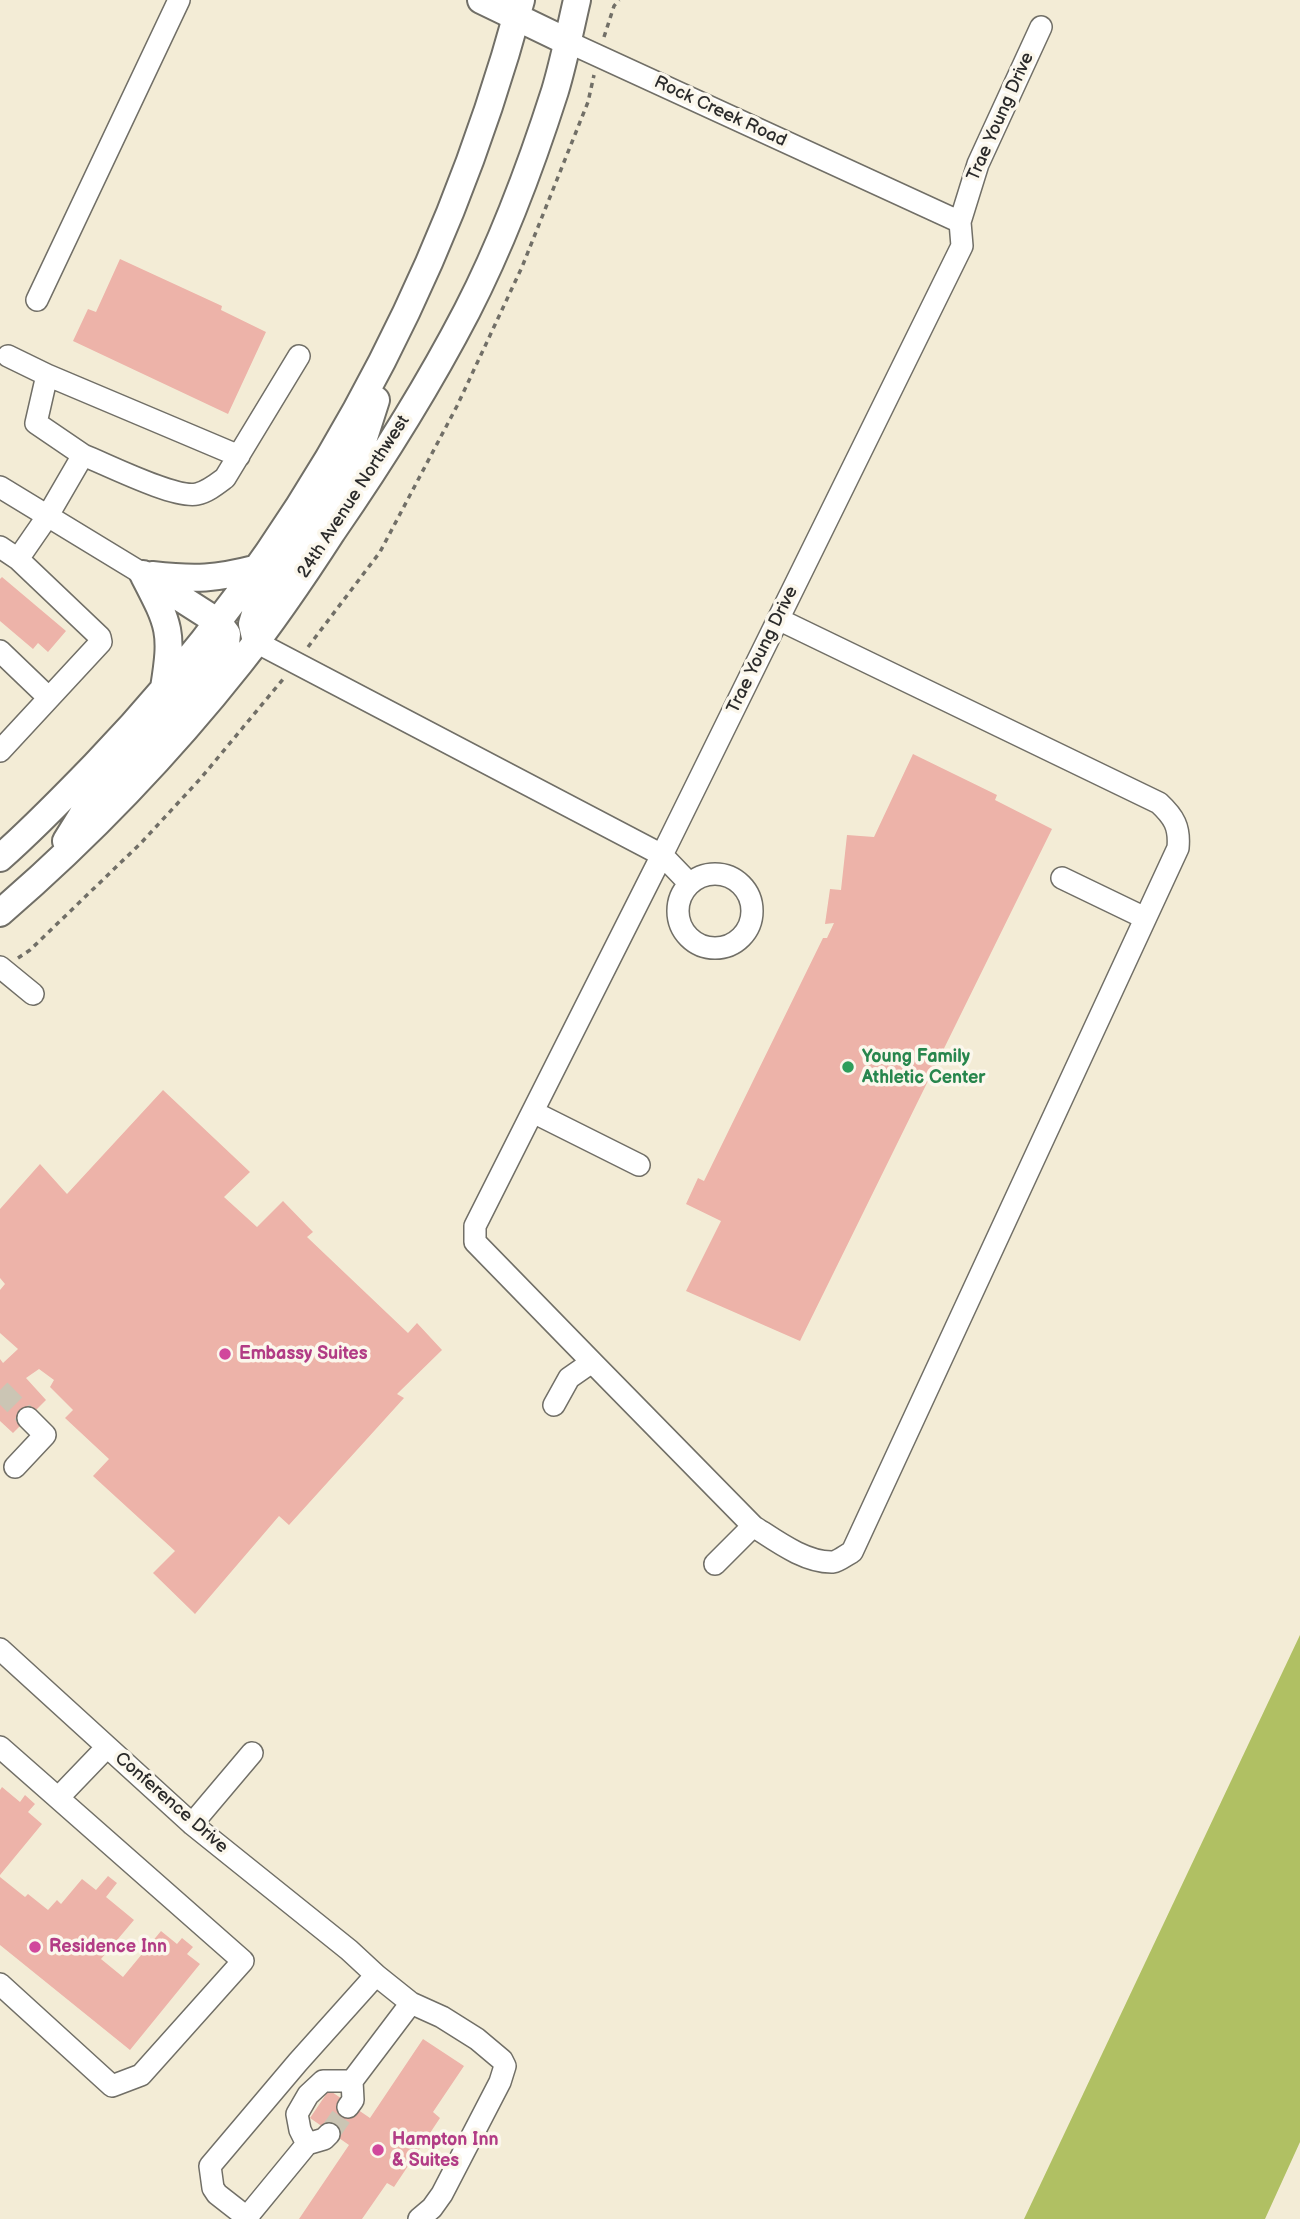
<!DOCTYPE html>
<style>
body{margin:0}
canvas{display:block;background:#f3ecd6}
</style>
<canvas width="1300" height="2219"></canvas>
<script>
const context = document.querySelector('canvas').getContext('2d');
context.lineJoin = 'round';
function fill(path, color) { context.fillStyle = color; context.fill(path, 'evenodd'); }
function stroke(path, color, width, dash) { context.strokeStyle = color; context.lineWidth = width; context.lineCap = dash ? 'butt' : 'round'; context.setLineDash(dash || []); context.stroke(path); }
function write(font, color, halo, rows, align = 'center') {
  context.font = font + ' "Balsamiq Sans",sans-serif'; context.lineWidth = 7; context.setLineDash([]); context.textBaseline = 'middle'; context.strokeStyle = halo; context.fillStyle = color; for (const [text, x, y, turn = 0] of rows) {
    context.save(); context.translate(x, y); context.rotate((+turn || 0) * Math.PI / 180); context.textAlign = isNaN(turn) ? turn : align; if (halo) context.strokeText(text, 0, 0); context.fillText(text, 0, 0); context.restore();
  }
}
const green = new Path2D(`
 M 1300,1635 L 1300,2142 L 1265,2219 L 1024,2219 Z`);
const building = new Path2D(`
 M 120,259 L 222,306 L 221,310 L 266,332 L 228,414 L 73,341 L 88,309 L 96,312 Z
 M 2,577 L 66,631 L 48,652 L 38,643 L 33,649 L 0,621 L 0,579 Z
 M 913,754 L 997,795 L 995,800 L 1052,829 L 800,1341 L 686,1291 L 721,1221 L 686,1204 L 698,1178 L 704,1181 L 823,938 L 827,938 L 834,923 L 825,924 L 830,889 L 841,890 L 847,835 L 874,837 Z
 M 163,1090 L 250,1172 L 224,1197 L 257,1227 L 283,1201 L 313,1232 L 307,1237 L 408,1333 L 417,1323 L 442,1350 L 397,1394 L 404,1398 L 289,1525 L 279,1516 L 195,1614 L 153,1573 L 175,1551 L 93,1476 L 109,1459 L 65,1418 L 73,1410 L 50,1387 L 54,1380 L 39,1369 L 26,1378 L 46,1400 L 13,1433 L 0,1421 L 0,1359 L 3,1363 L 18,1349 L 0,1333 L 0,1290 L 5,1284 L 0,1278 L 0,1209 L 40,1164 L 67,1194 Z
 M 2,1787 L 20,1802 L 25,1795 L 35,1804 L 28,1812 L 42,1824 L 0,1875 L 0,1790 Z
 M 108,1876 L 117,1883 L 106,1897 L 134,1920 L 101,1959 L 123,1977 L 161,1931 L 177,1944 L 182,1938 L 193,1947 L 187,1954 L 200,1964 L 130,2050 L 0,1945 L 0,1877 L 25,1897 L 28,1894 L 48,1910 L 57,1900 L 61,1904 L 82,1879 L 96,1890 Z
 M 423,2039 L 464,2066 L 433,2112 L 440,2118 L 394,2187 L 387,2183 L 362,2219 L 299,2219 L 349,2145 L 310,2118 L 329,2090 L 370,2118 Z`);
const minorTunnel = new Path2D(`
 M 0,1390 L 28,1418
 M 329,2134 L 348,2107`);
const path = new Path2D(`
 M 604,37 L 614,6 L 619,0
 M 308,647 L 380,552 L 457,406 L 522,267 L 588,102 L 594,75
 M 18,958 L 30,950 L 141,843 L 201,778 L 284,678`);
const minor = new Path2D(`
 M 568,42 L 960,222
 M 37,300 L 179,0
 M 8,356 L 47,375 L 36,423 L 83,455 L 47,517 L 18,559
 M 47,375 L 239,456
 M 83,455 C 106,464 175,499 197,494 C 207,492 217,484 225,478 L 299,356
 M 0,487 L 143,574
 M 0,547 L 18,559 L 100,637 L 101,642 L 0,751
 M 256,642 L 662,855 L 962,246 L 960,222 L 978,164 L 1041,27
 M 0,651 L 49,698
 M678 911a37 37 0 1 1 74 0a37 37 0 1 1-74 0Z
 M 1062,878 L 1145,918
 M 0,967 L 33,994
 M 533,1112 L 639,1165
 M 592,1362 L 753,1526 L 715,1564
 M 554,1405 L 569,1378 L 592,1362 L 475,1242 L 475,1226 L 662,855 L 689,883
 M 15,1467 L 45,1435 L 28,1418
 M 753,1526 C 775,1540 805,1563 833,1562 C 839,1561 846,1555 852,1552 L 1178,848 C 1180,827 1174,817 1159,803 L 778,619
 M 0,1649 L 192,1824 L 349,1950 L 376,1975 L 298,2062 L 210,2166 L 213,2188 L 217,2194 L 249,2219
 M 0,1747 L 58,1798 L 107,1747
 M 192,1824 L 252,1753
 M 376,1975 L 411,2003 L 442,2017 L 477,2039 L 502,2060 L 505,2066 L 500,2082 L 442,2194 L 432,2208 L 419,2219
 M 0,1984 L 112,2086 L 141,2075 L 243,1961 L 58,1798
 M 348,2107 L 353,2100 L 352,2081
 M 307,2144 L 324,2139 L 329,2134
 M 247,2217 L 307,2144 L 300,2130 L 297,2114 L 308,2095 L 323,2081 L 352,2081 L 411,2003`);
const major = new Path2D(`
 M 481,0 L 568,42
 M 152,575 C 196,580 215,579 258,568
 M 144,576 C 170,626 173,632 164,688
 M 256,642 L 252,624 L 257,607 L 312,527 L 361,447 L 376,400
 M 66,841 L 92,799 L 214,661 L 226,644 L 227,634 L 218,622 L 143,574
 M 0,858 C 33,829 64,797 95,765 C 301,551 444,286 521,0
 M 0,913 C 88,837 168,754 240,663 C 273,621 303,577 332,532 C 381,461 427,388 467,311 C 503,241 531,166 555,91 C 564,61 570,30 577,0`);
const markers = [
 [848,1067,7,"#2e9e5b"],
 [225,1354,7,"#d1479c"],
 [35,1947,7,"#d1479c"],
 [378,2150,7,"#d1479c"]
];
const streetNames = [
 ["Rock Creek Road",720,112,25],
 ["Trae Young Drive",1001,117,-66],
 ["24th Avenue Northwest",354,497,-57],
 ["Trae Young Drive",763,650,-64],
 ["Conference Drive",171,1803,41]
];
const leisureNames = [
 ["Young Family",862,1057],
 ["Athletic Center",862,1078]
];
const hotelNames = [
 ["Embassy Suites",239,1354],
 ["Residence Inn",49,1947],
 ["Hampton Inn",392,2140],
 ["& Suites",392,2161]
];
fill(green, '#b0c063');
fill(building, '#edb3a9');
stroke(minorTunnel, '#cbc5b4', 21, [21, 10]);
stroke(minor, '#716f67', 24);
stroke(major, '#716f67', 30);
stroke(path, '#716f67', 3.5, [5, 5]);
stroke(minor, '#fff', 21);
stroke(major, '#fff', 26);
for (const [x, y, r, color] of markers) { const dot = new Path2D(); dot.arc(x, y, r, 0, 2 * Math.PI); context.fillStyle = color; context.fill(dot); stroke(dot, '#fbf7ec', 2.5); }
write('18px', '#2b2b2b', '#fbf7ec', streetNames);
write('bold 18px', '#27864d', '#fbf7ec', leisureNames, 'left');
write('bold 18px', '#b23c85', '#fbf7ec', hotelNames, 'left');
</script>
